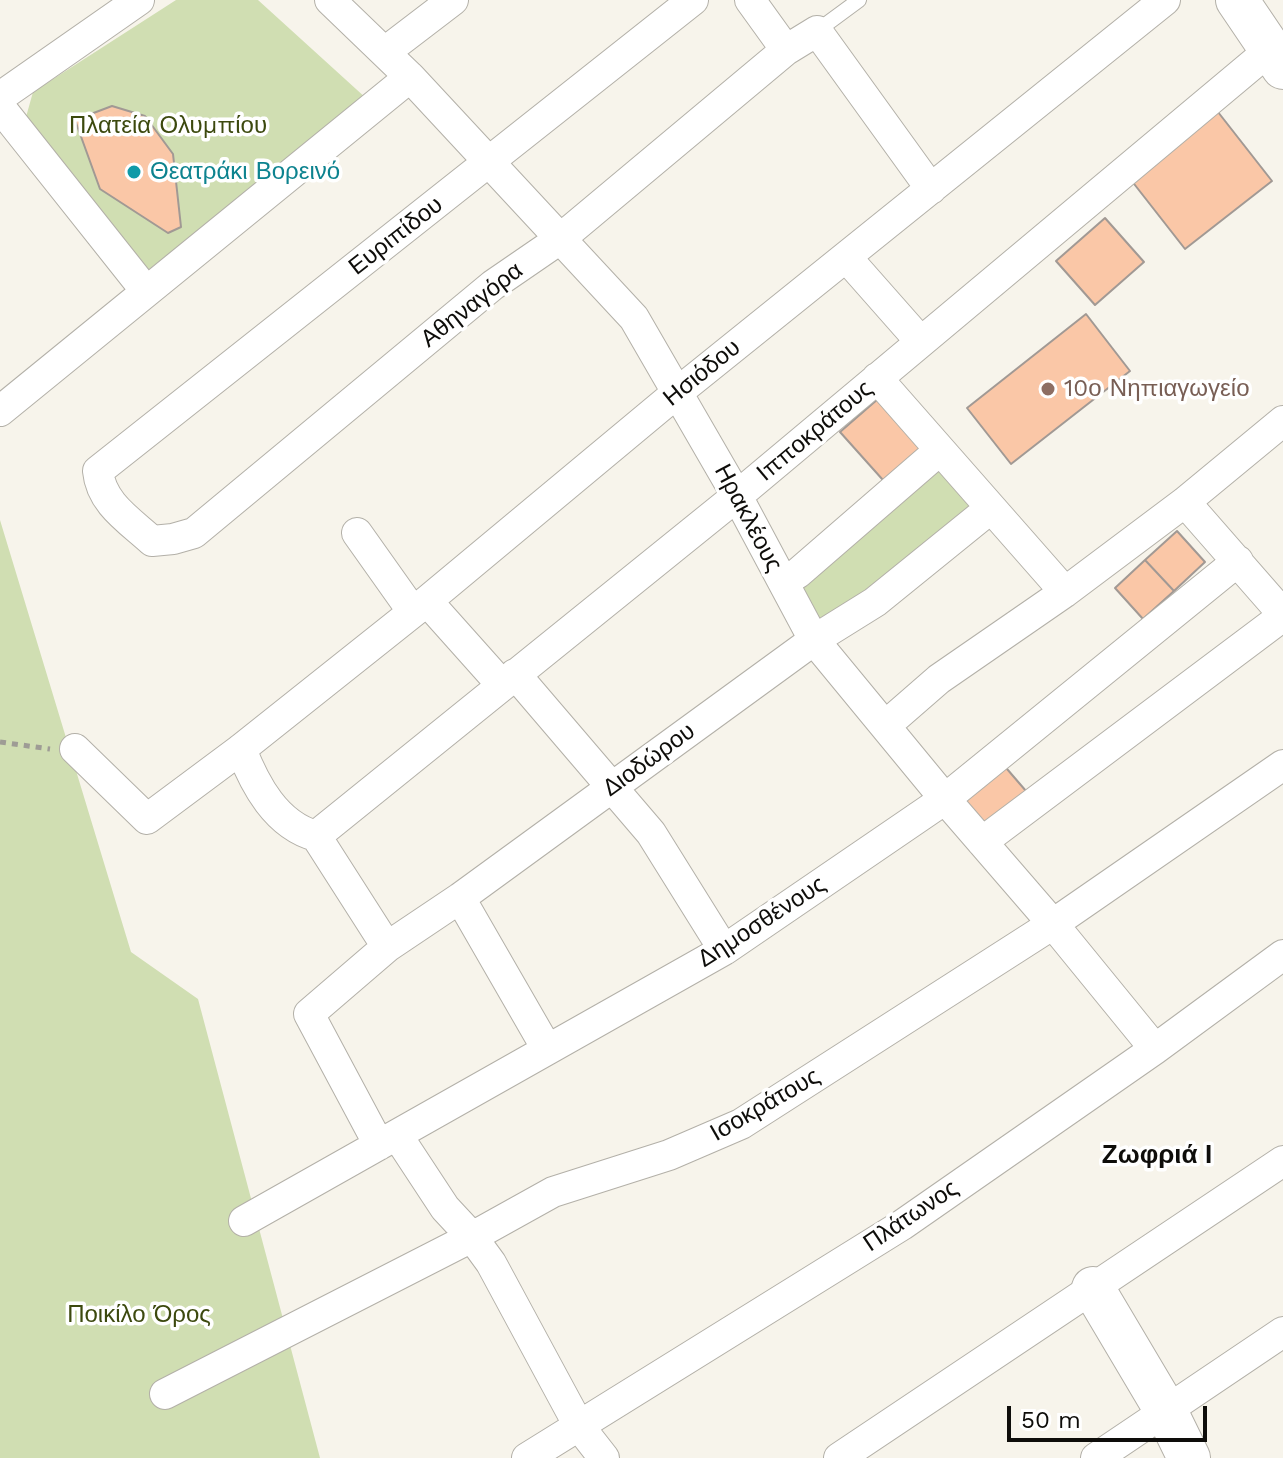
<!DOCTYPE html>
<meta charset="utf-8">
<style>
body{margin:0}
#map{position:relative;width:1283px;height:1458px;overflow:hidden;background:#f7f4eb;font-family:"Work Sans",sans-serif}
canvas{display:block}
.scale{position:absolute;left:1007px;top:1406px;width:200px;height:36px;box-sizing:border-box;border:4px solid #0e0d0a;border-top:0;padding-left:10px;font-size:24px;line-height:28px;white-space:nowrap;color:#0e0d0a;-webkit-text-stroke:6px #fff;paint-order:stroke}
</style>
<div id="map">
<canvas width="1283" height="1458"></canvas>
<div class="scale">50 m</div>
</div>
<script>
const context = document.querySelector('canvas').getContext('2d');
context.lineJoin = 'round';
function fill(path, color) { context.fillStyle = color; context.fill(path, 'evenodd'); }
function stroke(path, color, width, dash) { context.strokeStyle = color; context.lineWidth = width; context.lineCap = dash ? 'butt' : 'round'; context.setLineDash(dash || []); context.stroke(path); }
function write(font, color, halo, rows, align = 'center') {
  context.font = font + ' "Work Sans",sans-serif'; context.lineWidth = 7; context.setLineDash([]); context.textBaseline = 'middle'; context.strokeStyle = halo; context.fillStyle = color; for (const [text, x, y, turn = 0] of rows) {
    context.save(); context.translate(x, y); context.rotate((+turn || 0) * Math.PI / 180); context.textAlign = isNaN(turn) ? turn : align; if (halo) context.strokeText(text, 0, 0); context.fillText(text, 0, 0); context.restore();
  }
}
const green = new Path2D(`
 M 176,0 L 258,0 L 367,99 L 148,270 L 26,117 L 33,92 Z
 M 940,450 L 991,508 L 814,640 L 783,582 Z
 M 0,520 L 131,952 L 198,999 L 320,1458 L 0,1458 Z`);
const building = new Path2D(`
 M 112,106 L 145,116 L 173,154 L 181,227 L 168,233 L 100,189 L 75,120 Z
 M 1218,112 L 1272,181 L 1185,249 L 1131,180 Z
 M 1105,218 L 1144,262 L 1095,305 L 1056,261 Z
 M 1086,314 L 1130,371 L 1011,464 L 967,408 Z
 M 886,392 L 937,449 L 891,489 L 840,432 Z
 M 1177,531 L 1205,562 L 1174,591 L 1145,560 Z
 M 1145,560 L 1174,591 L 1143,619 L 1115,588 Z
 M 1001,762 L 1026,791 L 982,828 L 958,799 Z`);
const path = new Path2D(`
 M 0,742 L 50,749`);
const lane = new Path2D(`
 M 817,31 L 859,0`);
const street = new Path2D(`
 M 330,0 L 410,77 L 634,318 L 737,496 L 814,640 L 945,799 L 1053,924 L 1155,1049
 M 693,0 L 98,471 C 101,503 129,520 152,541 L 173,539 L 194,533 L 493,285 L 560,239 L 786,50 L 817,31 L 931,189
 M 750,0 L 786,50
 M 385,52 L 453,0
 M 0,97 L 139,0
 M 0,107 L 146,291
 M 846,257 L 921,342
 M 877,378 L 1065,592
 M 0,411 L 410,77
 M 1185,502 L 1283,614
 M 357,533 L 413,612
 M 783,582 L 798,573 L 940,450
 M 427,601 L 502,685
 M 515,674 L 651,833 L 724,950
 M 885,726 L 939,679 L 1065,592 L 1185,502 L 1283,421
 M 75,749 L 147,819 L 241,749 L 427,601 L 678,392 L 1165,0
 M 241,749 C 255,785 276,825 316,836
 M 316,836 L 737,496 L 1271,49
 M 316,836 L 387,947
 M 982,842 L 1283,616
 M 460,898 L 547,1049
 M 397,1135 L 445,1208 L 472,1237 L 491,1263 L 579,1426 L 604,1458
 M 379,1145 L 309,1014 L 387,947 L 460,898 L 814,640 L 875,602 L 991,508
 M 244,1221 L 724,950 L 945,799 L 1238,561
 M 165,1394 L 472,1237 L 553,1192 L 669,1155 L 741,1124 L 1053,924 L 1283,765
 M 527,1458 L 902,1225 L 1155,1049 L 1283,955
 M 839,1458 L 1283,1161
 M 1096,1458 L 1283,1332`);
const secondary = new Path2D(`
 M 1237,0 L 1283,68
 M 1093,1288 L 1166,1411 L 1189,1458`);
const markers = [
 [134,172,8,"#0f9aa8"],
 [1048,389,8,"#8d6e63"]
];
const parkNames = [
 ["Πλατεία Ολυμπίου",168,126],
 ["Ποικίλο Όρος",139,1315]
];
const cultureNames = [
 ["Θεατράκι Βορεινό",150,172]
];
const streetNames = [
 ["Ευριπίδου",396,236,-38],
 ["Αθηναγόρα",472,305,-38],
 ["Ησιόδου",702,373,-39],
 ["Ιπποκράτους",815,431,-40],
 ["Ηρακλέους",748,518,62],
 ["Διοδώρου",649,760,-36],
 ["Δημοσθένους",762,922,-33],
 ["Ισοκράτους",765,1105,-30],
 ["Πλάτωνος",911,1216,-34]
];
const educationNames = [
 ["10ο Νηπιαγωγείο",1064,389]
];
const neighbourhoodNames = [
 ["Ζωφριά Ι",1157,1155]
];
fill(green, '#d0deb2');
fill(building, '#fac7a7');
stroke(building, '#a19994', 2);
stroke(lane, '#b3b0a8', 16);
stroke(street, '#b3b0a8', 32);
stroke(secondary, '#b3b0a8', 44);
stroke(path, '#9e9c95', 5, [6, 6]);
stroke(lane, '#fff', 14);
stroke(street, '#fff', 30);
stroke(secondary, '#fff', 42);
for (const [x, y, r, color] of markers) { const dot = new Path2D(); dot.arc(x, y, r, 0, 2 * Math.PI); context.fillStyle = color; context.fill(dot); stroke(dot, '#fff', 3); }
write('24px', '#3c490e', '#fff', parkNames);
write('24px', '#0d838f', '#fff', cultureNames, 'left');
write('24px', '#0e0d0a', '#fff', streetNames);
write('24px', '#785e54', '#fff', educationNames, 'left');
write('bold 26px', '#0e0d0a', '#fff', neighbourhoodNames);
</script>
